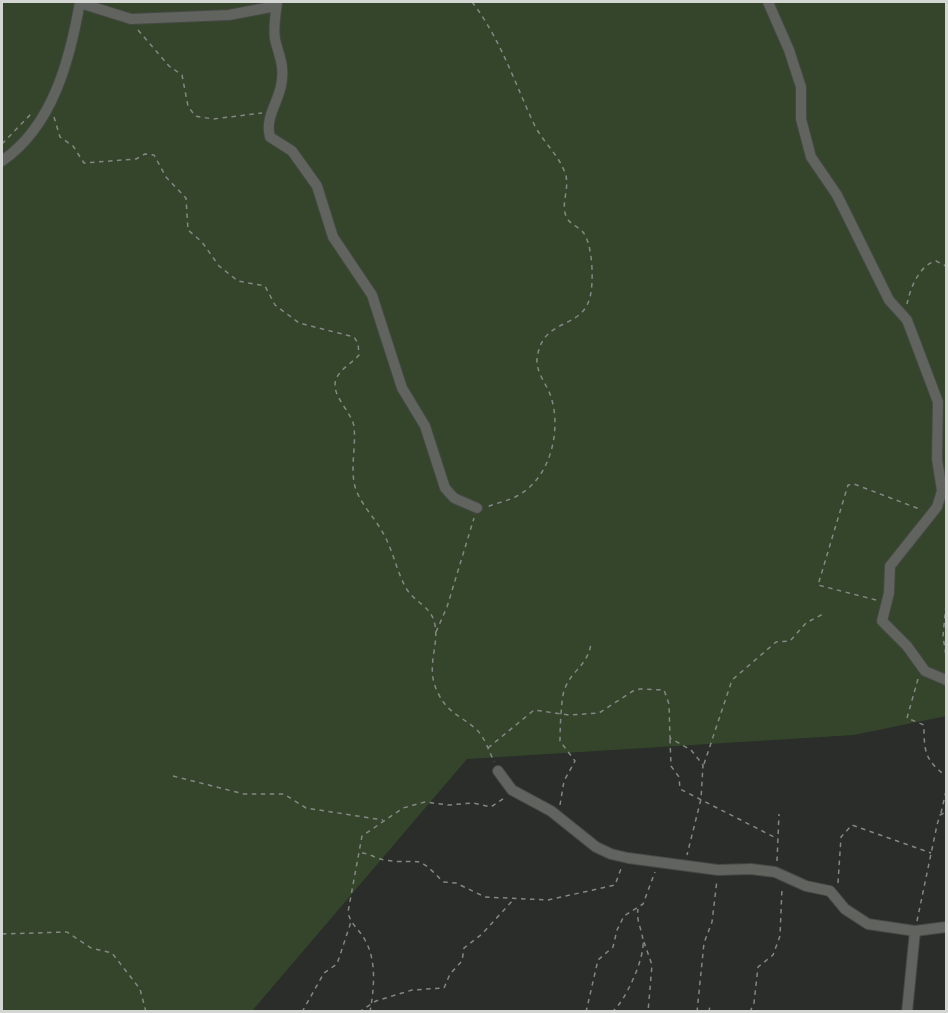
<!DOCTYPE html>
<style>
body{margin:0}
#map{position:relative;width:948px;height:1013px;overflow:hidden;background:#2a2d29;font-family:"Fira Sans Condensed",sans-serif}
canvas{display:block}
.frame{position:absolute;inset:0;border:3px solid #d4d6d3;pointer-events:none}
</style>
<div id="map">
<canvas width="948" height="1013"></canvas>
<div class="frame"></div>
</div>
<script>
const context = document.querySelector('canvas').getContext('2d');
context.lineJoin = 'round';
function fill(path, color) { context.fillStyle = color; context.fill(path, 'evenodd'); }
function stroke(path, color, width, dash) { context.strokeStyle = color; context.lineWidth = width; context.lineCap = dash ? 'butt' : 'round'; context.setLineDash(dash || []); context.stroke(path); }
const green = new Path2D(`
 M 2,2 L 946,2 L 946,716 L 854,735 L 467,759 L 252,1011 L 2,1012 Z`);
const path = new Path2D(`
 M 472,2 C 500,38 514,81 533,122 C 542,142 560,155 566,176 C 569,190 561,204 566,216 C 569,224 577,226 582,231 C 593,242 594,283 590,297 C 582,331 542,316 537,359 C 536,373 547,384 551,397 C 562,431 550,479 517,496 C 508,501 496,503 487,507
 M 138,30 L 169,66 L 182,75 L 188,106 L 195,116 L 213,119 L 262,113
 M 54,117 L 60,137 L 73,146 L 84,163 L 136,159 L 145,154 L 154,155 L 166,177 L 186,198 L 188,230 L 202,242 L 219,266 L 238,281 L 265,286 L 275,305 L 299,323 L 354,337 L 358,343 L 359,355 C 353,362 344,367 339,374 C 325,392 352,410 354,427 C 356,445 351,464 354,482 C 357,501 374,516 383,533 C 393,550 396,570 406,588 C 413,601 430,606 434,621 C 441,645 424,666 438,693 C 448,714 462,716 477,730 C 485,738 489,751 494,762
 M 2,144 L 31,114
 M 907,304 C 910,289 919,265 936,261 L 946,266
 M 876,600 L 818,585 L 848,485 L 854,484 L 922,510
 M 946,605 L 943,636 L 946,656
 M 436,632 L 447,607 L 474,518
 M 918,679 L 907,718 L 924,725 C 924,752 925,760 946,776
 M 670,739 L 671,766 L 679,777 L 680,789 L 778,839
 M 488,748 L 534,710 L 569,715 L 599,713 L 633,691 L 640,689 L 664,690 L 669,704 L 670,738 L 691,750 L 703,765 L 701,799 L 687,855
 M 704,764 L 732,680 L 776,642 L 790,641 L 806,623 L 823,614
 M 173,776 L 244,794 L 284,794 L 306,808 L 383,820
 M 560,805 L 564,781 L 575,761 L 560,741 C 560,731 561,696 565,688 C 573,669 587,666 591,644
 M 941,813 L 946,791
 M 362,853 C 371,854 377,859 385,860 C 422,866 414,851 443,882 L 456,883 L 485,897 L 548,900 L 615,885 L 622,866
 M 777,861 L 779,814
 M 838,883 L 841,837 L 852,825 L 931,853
 M 917,921 L 937,825 L 940,815 L 946,812
 M 2,934 L 67,932 L 91,948 L 112,953 L 140,989 L 146,1012
 M 644,942 L 652,965 L 648,1012
 M 302,1012 L 324,973 L 337,964 L 351,922
 M 359,1012 L 376,1001 L 412,990 L 444,988 L 450,974 L 462,961 L 464,948 L 482,934 L 514,899
 M 370,1012 C 374,989 377,961 365,940 C 360,930 350,924 348,912 L 362,836 L 403,808 L 425,802 L 448,805 L 473,803 L 491,807 L 506,797
 M 586,1012 L 598,960 L 613,947 L 617,930 L 624,916 L 643,904 L 655,872
 M 612,1012 C 625,1002 645,958 643,941 C 642,929 636,921 638,909
 M 697,1012 L 704,943 L 712,922 L 717,880
 M 709,1012 L 710,1005
 M 750,1012 L 754,1003 L 758,967 L 773,955 L 780,936 L 782,888`);
const street = new Path2D(`
 M 277,2 C 276,13 273,27 275,39 C 278,53 284,64 282,79 C 281,100 264,116 270,137 L 292,151 L 317,186 L 333,237 L 372,295 L 402,388 L 425,426 L 445,488 L 454,498 L 477,508
 M 768,2 L 789,50 L 801,87 L 801,119 L 811,157 L 837,195 L 889,300 L 907,320 L 938,402 L 937,459 L 942,491 L 937,507 L 890,566 L 889,593 L 882,621 L 907,646 L 925,671 L 946,680
 M 80,3 L 131,19 L 229,15 L 276,6
 M 2,161 C 53,126 70,59 80,2
 M 498,771 L 512,790 L 551,811 L 596,847 L 611,854 L 628,858 L 718,870 L 751,869 L 775,872 L 806,886 L 830,891 L 845,909 L 868,924 L 915,931 L 946,927
 M 907,1012 L 915,931`);
fill(green, '#35452c');
stroke(street, '#454844', 12);
stroke(path, '#858784', 1.5, [4.5, 4.5]);
stroke(street, '#60635e', 10);
</script>
